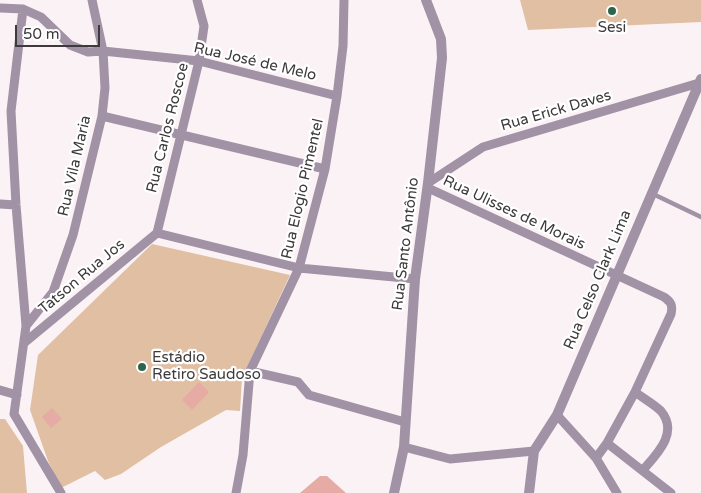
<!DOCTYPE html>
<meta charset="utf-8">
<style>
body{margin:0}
#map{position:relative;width:701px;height:493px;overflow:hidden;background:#fbf2f5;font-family:"Varela Round",sans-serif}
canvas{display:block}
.scale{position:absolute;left:15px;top:25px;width:85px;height:22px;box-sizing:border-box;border:2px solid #3d3a3b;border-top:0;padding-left:6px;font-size:15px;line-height:18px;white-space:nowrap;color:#3d3a3b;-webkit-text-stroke:4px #fff;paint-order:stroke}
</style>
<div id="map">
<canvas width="701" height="493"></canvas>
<div class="scale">50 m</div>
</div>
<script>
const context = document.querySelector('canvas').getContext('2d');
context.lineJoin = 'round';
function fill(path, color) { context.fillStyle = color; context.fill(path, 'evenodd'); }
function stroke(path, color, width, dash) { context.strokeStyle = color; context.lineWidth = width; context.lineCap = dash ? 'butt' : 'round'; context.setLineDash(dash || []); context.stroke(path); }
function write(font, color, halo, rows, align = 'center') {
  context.font = font + ' "Varela Round",sans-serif'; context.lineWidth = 4.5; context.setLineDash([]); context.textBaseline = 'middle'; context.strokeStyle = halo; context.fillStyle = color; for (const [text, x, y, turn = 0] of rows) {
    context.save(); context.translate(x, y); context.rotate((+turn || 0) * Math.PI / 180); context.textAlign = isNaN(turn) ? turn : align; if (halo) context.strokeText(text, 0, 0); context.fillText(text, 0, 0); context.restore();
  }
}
const green = new Path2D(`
 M 520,0 L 701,0 L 701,22 L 528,30 Z
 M 152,244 L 290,275 L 242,378 L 240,411 L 226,410 L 161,447 L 121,474 L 105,480 L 95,471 L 61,488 L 48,461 L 30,410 L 38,355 Z
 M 0,419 L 5,419 L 23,446 L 27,493 L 0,493 Z`);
const building = new Path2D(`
 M 199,382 L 209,392 L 192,410 L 182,400 Z
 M 52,408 L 62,419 L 51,428 L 42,417 Z
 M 320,476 L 327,476 L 346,493 L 300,493 Z`);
const service = new Path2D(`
 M 653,194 L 701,217`);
const minor = new Path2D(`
 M 0,8 L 23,9 L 41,17 L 70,45 L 88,52 L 103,51 L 199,61 L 337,96
 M 23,9 L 11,111 L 16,205 L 26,326 L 14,414 L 61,493
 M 102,116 L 325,169
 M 428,183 L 483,147 L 699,83
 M 428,188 L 664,297 C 671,302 673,305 671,314 L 635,392 L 607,443
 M 0,204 L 16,205
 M 157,233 L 299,268 L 415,279
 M 157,233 L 199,61 L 204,26 L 197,0
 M 26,326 L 53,292 L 73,235 L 102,116 L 105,88 L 103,51 L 92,0
 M 24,343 L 157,233
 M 250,371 L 298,382 L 309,395 L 405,422
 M 0,390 L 17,395
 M 635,392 C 643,398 654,404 661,411 C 679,433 657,454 643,470
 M 557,415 L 596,458 L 617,493
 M 404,447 L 450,459 L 534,451
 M 596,458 L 607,443 L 671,493
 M 236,493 L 243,455 L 250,371 L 299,268 L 325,169 L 337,96 L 343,46 L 344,0`);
const tertiary = new Path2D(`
 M 394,493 L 404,447 L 415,279 L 428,183 L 442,58 L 441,39 L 426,0
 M 529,493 L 534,451 L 557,415 L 701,79`);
const markers = [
 [612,11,5,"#2c644c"],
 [142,367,5,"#2c644c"]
];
const poiNames = [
 ["Sesi",612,28],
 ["Estádio",152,358,"left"],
 ["Retiro Saudoso",152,375,"left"]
];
const streetNames = [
 ["Rua José de Melo",255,62,13],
 ["Rua Erick Daves",556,111,-16],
 ["Rua Carlos Roscoe",168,128,-76],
 ["Rua Vila Maria",75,166,-77],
 ["Rua Elogio Pimentel",303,189,-77],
 ["Rua Ulisses de Morais",514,213,25],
 ["Rua Santo Antônio",406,244,-83],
 ["Tatson Rua Jos",82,277,-40],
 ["Rua Celso Clark Lima",598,280,-67]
];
fill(green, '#e1bfa3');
fill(building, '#e5aba4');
stroke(service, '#a192a5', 4.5);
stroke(minor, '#a192a5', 9);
stroke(tertiary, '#a192a5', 10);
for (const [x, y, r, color] of markers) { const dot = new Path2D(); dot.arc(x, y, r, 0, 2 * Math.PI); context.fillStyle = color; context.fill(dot); stroke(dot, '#fff', 2); }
write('15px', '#3d3a3b', '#fff', poiNames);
write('15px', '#3d3a3b', '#fff', streetNames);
</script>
